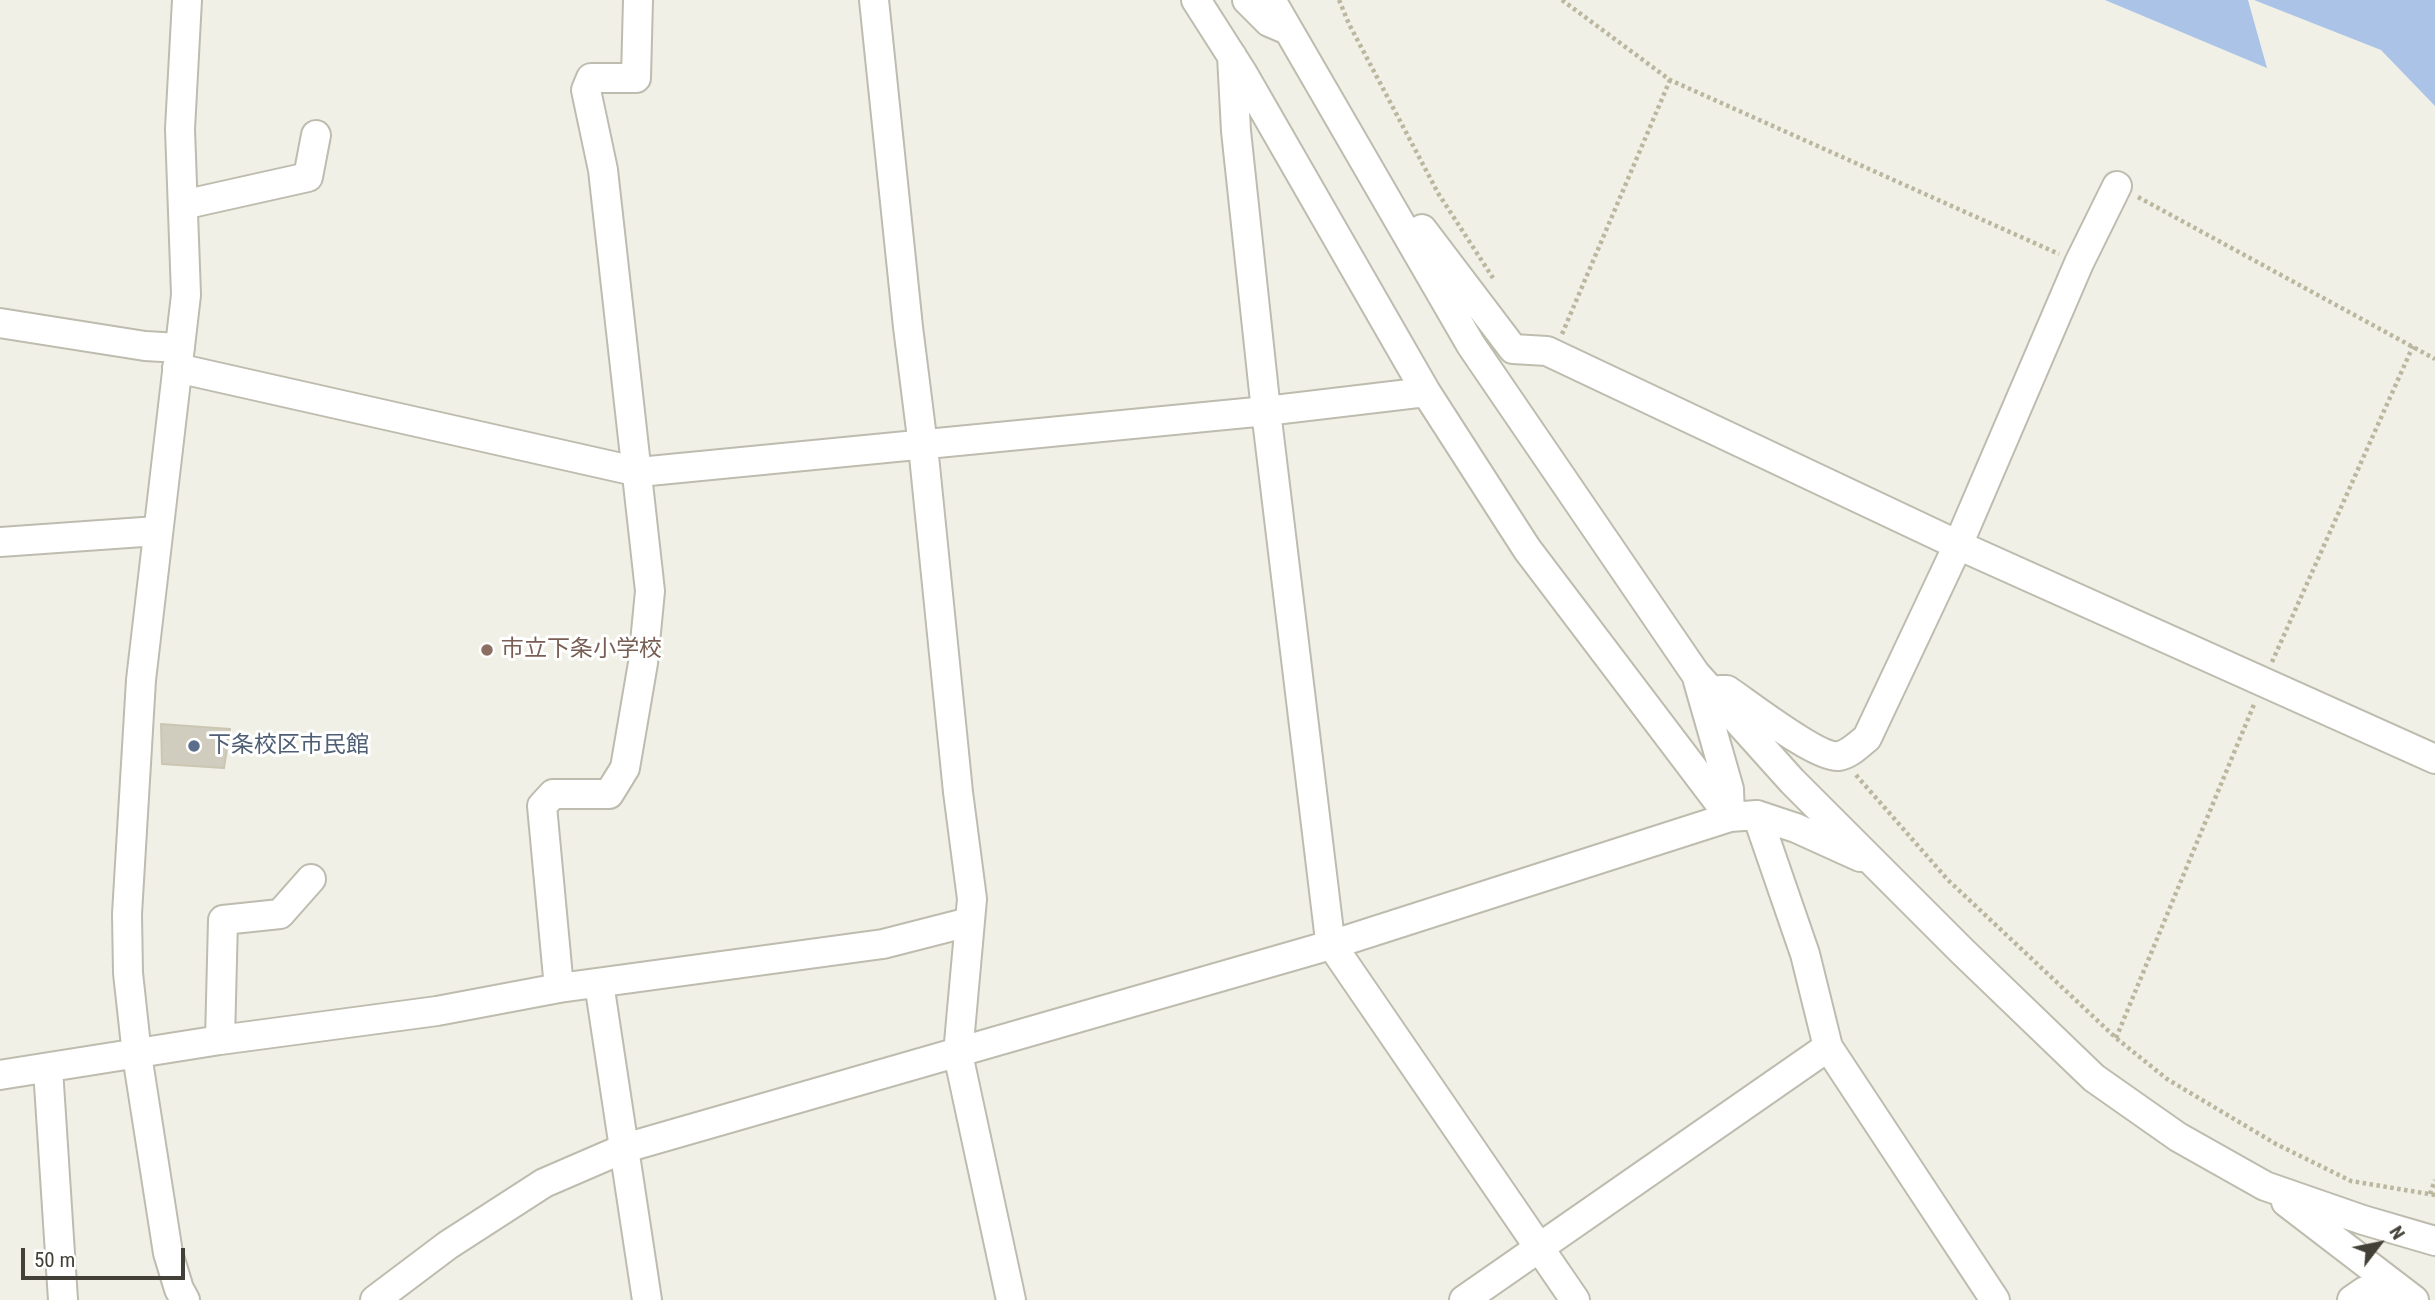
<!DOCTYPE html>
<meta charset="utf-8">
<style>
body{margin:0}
#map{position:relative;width:2435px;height:1300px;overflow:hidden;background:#f1f0e7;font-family:"Roboto Condensed",sans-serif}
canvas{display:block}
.north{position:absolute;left:2344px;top:1209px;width:70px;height:70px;-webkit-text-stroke:5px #fff;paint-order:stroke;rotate:58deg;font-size:19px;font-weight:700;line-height:28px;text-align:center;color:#434137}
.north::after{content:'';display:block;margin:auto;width:24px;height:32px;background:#434137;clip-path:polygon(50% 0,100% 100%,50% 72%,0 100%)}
.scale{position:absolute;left:21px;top:1248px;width:164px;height:32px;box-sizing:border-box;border:4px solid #434137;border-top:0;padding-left:9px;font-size:21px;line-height:24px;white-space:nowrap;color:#434137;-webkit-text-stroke:5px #fff;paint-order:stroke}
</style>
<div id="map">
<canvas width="2435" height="1300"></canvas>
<div class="north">N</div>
<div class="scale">50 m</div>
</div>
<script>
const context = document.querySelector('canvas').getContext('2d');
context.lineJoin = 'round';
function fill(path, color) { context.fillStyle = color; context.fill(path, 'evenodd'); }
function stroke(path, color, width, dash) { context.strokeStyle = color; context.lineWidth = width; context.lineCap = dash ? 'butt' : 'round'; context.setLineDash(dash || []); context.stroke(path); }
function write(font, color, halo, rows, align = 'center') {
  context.font = font + ' "Roboto Condensed","Noto Sans JP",sans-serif'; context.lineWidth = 6; context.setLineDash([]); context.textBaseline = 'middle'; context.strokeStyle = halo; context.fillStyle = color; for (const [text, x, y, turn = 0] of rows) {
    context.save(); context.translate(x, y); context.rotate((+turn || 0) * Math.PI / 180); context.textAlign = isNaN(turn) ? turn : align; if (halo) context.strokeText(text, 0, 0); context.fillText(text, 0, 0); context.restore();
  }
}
const water = new Path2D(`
 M 2105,0 L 2248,0 L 2267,68 Z
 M 2254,0 L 2435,0 L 2435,106 L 2381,50 Z`);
const building = new Path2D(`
 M 161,724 L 230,729 L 224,768 L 162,764 Z`);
const path = new Path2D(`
 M 1339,0 L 1349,24 L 1438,193 L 1493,278
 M 1562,0 L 1670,80 L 2059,254
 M 2138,197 L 2435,359
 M 1562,334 L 1670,80
 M 2272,662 L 2413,346
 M 1856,775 L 1948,880 L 2116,1038 L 2167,1079 L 2276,1144 L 2351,1181 L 2435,1195
 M 2116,1038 L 2255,702
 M 2430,1194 L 2435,1180`);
const minor = new Path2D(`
 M 874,0 L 908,327 L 923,446 L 958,792 L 972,899 L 958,1054 L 1011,1300
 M 1196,0 L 1242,72 L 1426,392 L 1527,549 L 1730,817
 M 1247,0 L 1269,22 L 1283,28
 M 1271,0 L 1471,345 L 1695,673 L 1792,781 L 1962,951 L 2094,1078 L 2178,1137 L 2265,1186 L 2363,1220 L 2435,1241
 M 1232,56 L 1236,131 L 1266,411 L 1329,932 L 1338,954 L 1575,1300
 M 183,203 L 196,202 L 308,177 L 316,135
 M 1422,229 L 1513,349 L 1547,351 L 1958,545 L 2435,759
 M 0,323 L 145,346 L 180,348
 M 177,368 L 639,472 L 1266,411 L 1426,392
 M 0,542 L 157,531
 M 1698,681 L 1729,789 L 1730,817
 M 1720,690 L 1727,690 C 1748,704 1818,759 1839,756 C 1850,754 1859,744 1867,738 L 1958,545 L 2079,263 L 2117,186
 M 1757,815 L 1805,954 L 1828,1047 L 1995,1300
 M 599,983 L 647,1300
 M 559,988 L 542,806 L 553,794 L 609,794 L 625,768 L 643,663 L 650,591 L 603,170 L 586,90 L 591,78 L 636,78 L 638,0
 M 220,1040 L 223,920 L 280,914 L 311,879
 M 48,1069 L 63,1300
 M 0,1075 L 220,1040 L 437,1011 L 559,988 L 883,944 L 969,922
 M 2286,1202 L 2414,1300
 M 185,1300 L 179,1289 L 168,1253 L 137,1055 L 128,973 L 127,914 L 141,680 L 186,295 L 180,129 L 187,0
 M 375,1300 L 448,1245 L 544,1183 L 625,1148 L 1334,944 L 1730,817 L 1757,815 L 1796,828 L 1860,857
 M 1464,1300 L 1828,1047
 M 2352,1300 L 2365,1291 L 2389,1300`);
const markers = [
 [487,650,7,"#8d6e63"],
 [194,746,7,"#5c6f8a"]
];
const educationNames = [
 ["市立下条小学校",501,650]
];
const serviceNames = [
 ["下条校区市民館",208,746]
];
fill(water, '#aac3e7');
fill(building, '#d1cdbe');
stroke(building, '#cbc6b2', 2);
stroke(minor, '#bebcae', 32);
stroke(path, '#bbb79e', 4.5, [3.5, 3.5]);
stroke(minor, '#fff', 28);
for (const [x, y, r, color] of markers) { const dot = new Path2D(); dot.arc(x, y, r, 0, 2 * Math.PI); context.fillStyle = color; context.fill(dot); stroke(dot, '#fff', 2.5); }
write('23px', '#785e54', '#fff', educationNames, 'left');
write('23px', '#4e5e75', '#fff', serviceNames, 'left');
</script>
